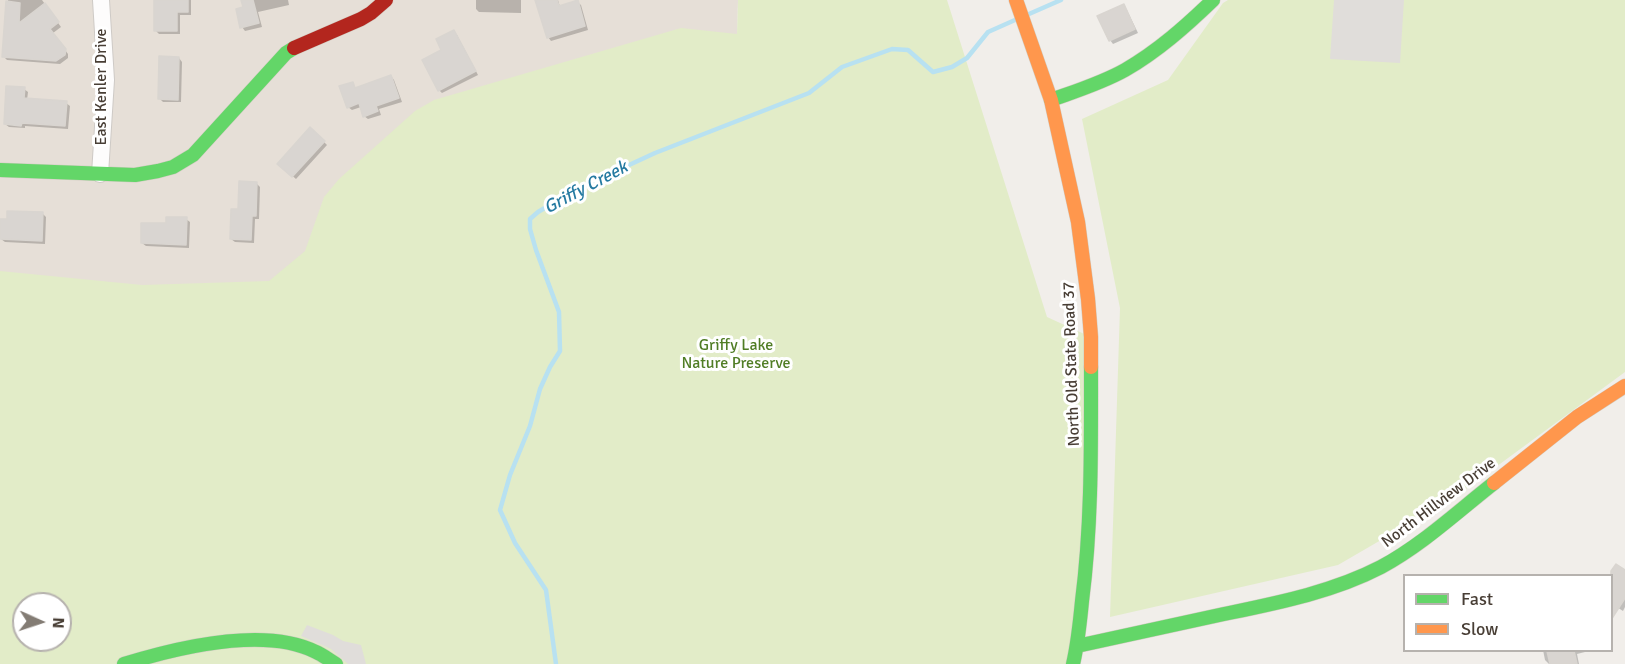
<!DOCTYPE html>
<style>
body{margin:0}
#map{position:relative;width:1625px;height:664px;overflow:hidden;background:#f1eeea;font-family:Signika,sans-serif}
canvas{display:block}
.legend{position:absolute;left:1403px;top:574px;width:210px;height:78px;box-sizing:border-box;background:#fff;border:2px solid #b6b2ae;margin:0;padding:8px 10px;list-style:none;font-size:18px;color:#483e35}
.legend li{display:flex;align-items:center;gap:12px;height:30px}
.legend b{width:30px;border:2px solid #b6b2ae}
.north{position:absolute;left:12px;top:592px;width:60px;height:60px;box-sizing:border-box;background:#fff;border:2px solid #b6b2ae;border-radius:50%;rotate:93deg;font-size:16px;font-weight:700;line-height:24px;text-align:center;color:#483e35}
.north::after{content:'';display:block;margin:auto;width:21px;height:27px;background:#837c74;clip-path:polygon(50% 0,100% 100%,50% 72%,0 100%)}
</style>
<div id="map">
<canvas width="1625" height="664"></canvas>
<ul class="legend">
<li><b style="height:8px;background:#63d668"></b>Fast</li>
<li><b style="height:8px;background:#ff974d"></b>Slow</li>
</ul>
<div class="north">N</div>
</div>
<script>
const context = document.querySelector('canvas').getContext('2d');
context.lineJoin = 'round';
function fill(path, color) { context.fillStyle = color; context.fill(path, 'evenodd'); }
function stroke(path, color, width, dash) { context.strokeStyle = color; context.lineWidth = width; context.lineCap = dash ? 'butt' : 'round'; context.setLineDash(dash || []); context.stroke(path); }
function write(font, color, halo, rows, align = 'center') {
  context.font = font + ' Signika,sans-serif'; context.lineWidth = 6; context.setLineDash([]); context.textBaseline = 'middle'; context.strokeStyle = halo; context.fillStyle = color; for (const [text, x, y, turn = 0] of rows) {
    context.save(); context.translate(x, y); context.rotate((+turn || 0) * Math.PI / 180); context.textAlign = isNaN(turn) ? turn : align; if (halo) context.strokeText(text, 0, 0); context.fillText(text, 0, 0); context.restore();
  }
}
const residential = new Path2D(`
 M 0,0 L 738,0 L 737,34 L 279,297 L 0,288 Z`);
const green = new Path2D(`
 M 738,0 L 947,0 L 1047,317 L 1093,338 L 1073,664 L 0,664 L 0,271 L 142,285 L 269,281 L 305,251 L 324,197 L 339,179 L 415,111 L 434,100 L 681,28 L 737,34 ZM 24,604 L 60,604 L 60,640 L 24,640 Z
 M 1228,0 L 1625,0 L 1625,372 L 1455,497 L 1338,565 L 1110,617 L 1120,308 L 1082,119 L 1168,80 L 1223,3 Z`);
const parking = new Path2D(`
 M 1334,0 L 1404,0 L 1400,63 L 1330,59 Z
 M 307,625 L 333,635 L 343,641 L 361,645 L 366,664 L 348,664 L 331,649 L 301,636 Z`);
const shadow = new Path2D(`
 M 8,0 L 42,0 L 61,27 L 53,33 L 68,54 L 68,58 L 60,64 L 7,60 L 3,56 Z
 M 156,0 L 191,0 L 191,15 L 180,15 L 180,34 L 159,34 L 155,30 Z
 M 243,0 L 288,0 L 289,5 L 258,12 L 262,27 L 245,31 L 242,27 L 245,8 Z
 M 476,0 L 521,0 L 521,13 L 479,12 L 476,9 Z
 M 537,0 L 558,0 L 560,7 L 577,2 L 581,5 L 588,30 L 551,41 L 548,37 Z
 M 1124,6 L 1127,10 L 1138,33 L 1113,44 L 1110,40 Z
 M 454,32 L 457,35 L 478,75 L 442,93 L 439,90 L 443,50 Z
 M 179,58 L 182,62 L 181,102 L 163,102 L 159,98 Z
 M 391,76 L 394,80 L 402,102 L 379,109 L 381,115 L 368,119 L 364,116 L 361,107 L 352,110 L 348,107 L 352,83 L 356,89 Z
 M 24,89 L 28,92 L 27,100 L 66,103 L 70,106 L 68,129 L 25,126 L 25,128 L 9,127 L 5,124 Z
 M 311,129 L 327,145 L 296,179 L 279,164 Z
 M 256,183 L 260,187 L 259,219 L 255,219 L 254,243 L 235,242 L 231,239 L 240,210 Z
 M 43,214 L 46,217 L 45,244 L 5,242 L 1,239 Z
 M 186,219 L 190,222 L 189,248 L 146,246 L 142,243 L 167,225 Z
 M 1616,566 L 1625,572 L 1625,607 L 1623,611 L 1612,604 L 1611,576 Z
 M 1543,650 L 1593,650 L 1577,654 L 1579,664 L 1549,664 L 1545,660 Z`);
const stream = new Path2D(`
 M 1029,14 L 1061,0
 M 556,664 L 546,590 L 515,543 L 500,510 L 510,475 L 530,426 L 540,389 L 550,367 L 560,351 L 559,312 L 536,250 L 530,229 L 530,219 L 538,212 L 575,190 L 655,153 L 809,93 L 842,67 L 892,49 L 908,50 L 933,72 L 952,67 L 967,58 L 988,32 L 1015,20`);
const building = new Path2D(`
 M 154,0 L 188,0 L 188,12 L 177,12 L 177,31 L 154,31 Z
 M 241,0 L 253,0 L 259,23 L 240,28 L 236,9 L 243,7 Z
 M 535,0 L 557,0 L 559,6 L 578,0 L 585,26 L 547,38 Z
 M 6,1 L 20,3 L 19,23 L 45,3 L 59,22 L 50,29 L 66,49 L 65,55 L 56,61 L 2,57 Z
 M 1124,4 L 1135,29 L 1109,41 L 1097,16 Z
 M 454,30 L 476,71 L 438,91 L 422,60 L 441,50 L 436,39 Z
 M 159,56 L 179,57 L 178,100 L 158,99 Z
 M 391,75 L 399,98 L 376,106 L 378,111 L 363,117 L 359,103 L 347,108 L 339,86 L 353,82 L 355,88 Z
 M 6,86 L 25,87 L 24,98 L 67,101 L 65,126 L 22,123 L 21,126 L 4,124 Z
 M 310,127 L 325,141 L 292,177 L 277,164 Z
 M 239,181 L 257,182 L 256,216 L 252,216 L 251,240 L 230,239 L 231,209 L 238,209 Z
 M 7,211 L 43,212 L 42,241 L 0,239 L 0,219 L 7,219 Z
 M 166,217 L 187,217 L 186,245 L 141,243 L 141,223 L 166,223 Z
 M 1616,564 L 1625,570 L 1625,598 L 1611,620 L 1611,571 Z
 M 1547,651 L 1574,651 L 1577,664 L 1550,664 Z`);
const street = new Path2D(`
 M 100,174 L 106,80 L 101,0`);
const fast = new Path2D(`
 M 1051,100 C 1076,91 1102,83 1125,70 C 1158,51 1186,26 1213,0
 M 0,170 L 135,175 L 158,171 L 173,167 L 193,155 L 286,53 L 294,48
 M 1077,646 C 1126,635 1175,625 1224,614 C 1277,603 1333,592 1381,567 C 1422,545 1457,512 1494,483
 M 124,664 C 176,648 264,626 316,652 C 323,655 329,660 336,664
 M 1073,664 C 1078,643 1080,622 1082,601 C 1092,523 1091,445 1091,367`);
const slow = new Path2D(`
 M 1016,0 L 1051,100 L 1078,222 L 1088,299 L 1091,337 L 1091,367
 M 1494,483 L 1577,417 L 1625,386`);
const jam = new Path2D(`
 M 294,48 L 361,19 L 371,13 L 386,0`);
const streetNames = [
 ["East Kenler Drive",102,87,-90],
 ["North Old State Road 37",1072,364,-92],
 ["North Hillview Drive",1439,503,-37]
];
const parkNames = [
 ["Griffy Lake",736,346],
 ["Nature Preserve",736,364]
];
const waterNames = [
 ["Griffy Creek",586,188,-28]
];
fill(residential, '#e6dfd7');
fill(green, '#e2ecc8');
fill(parking, '#e0ddda');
fill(shadow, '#0003');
stroke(stream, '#b8e1f1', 4.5);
fill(building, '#d9d5d1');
stroke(building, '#d9d5d0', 1.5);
stroke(street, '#cecac6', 18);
stroke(fast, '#d2ccc2', 15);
stroke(slow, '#d2ccc2', 15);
stroke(jam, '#d2ccc2', 15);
stroke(street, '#fdfcfc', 16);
stroke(fast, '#63d668', 14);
stroke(slow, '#ff974d', 14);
stroke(jam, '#b3261e', 14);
write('16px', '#483e35', '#fff', streetNames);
write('16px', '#507d25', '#fff', parkNames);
write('italic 18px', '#257aa1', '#fff', waterNames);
</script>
